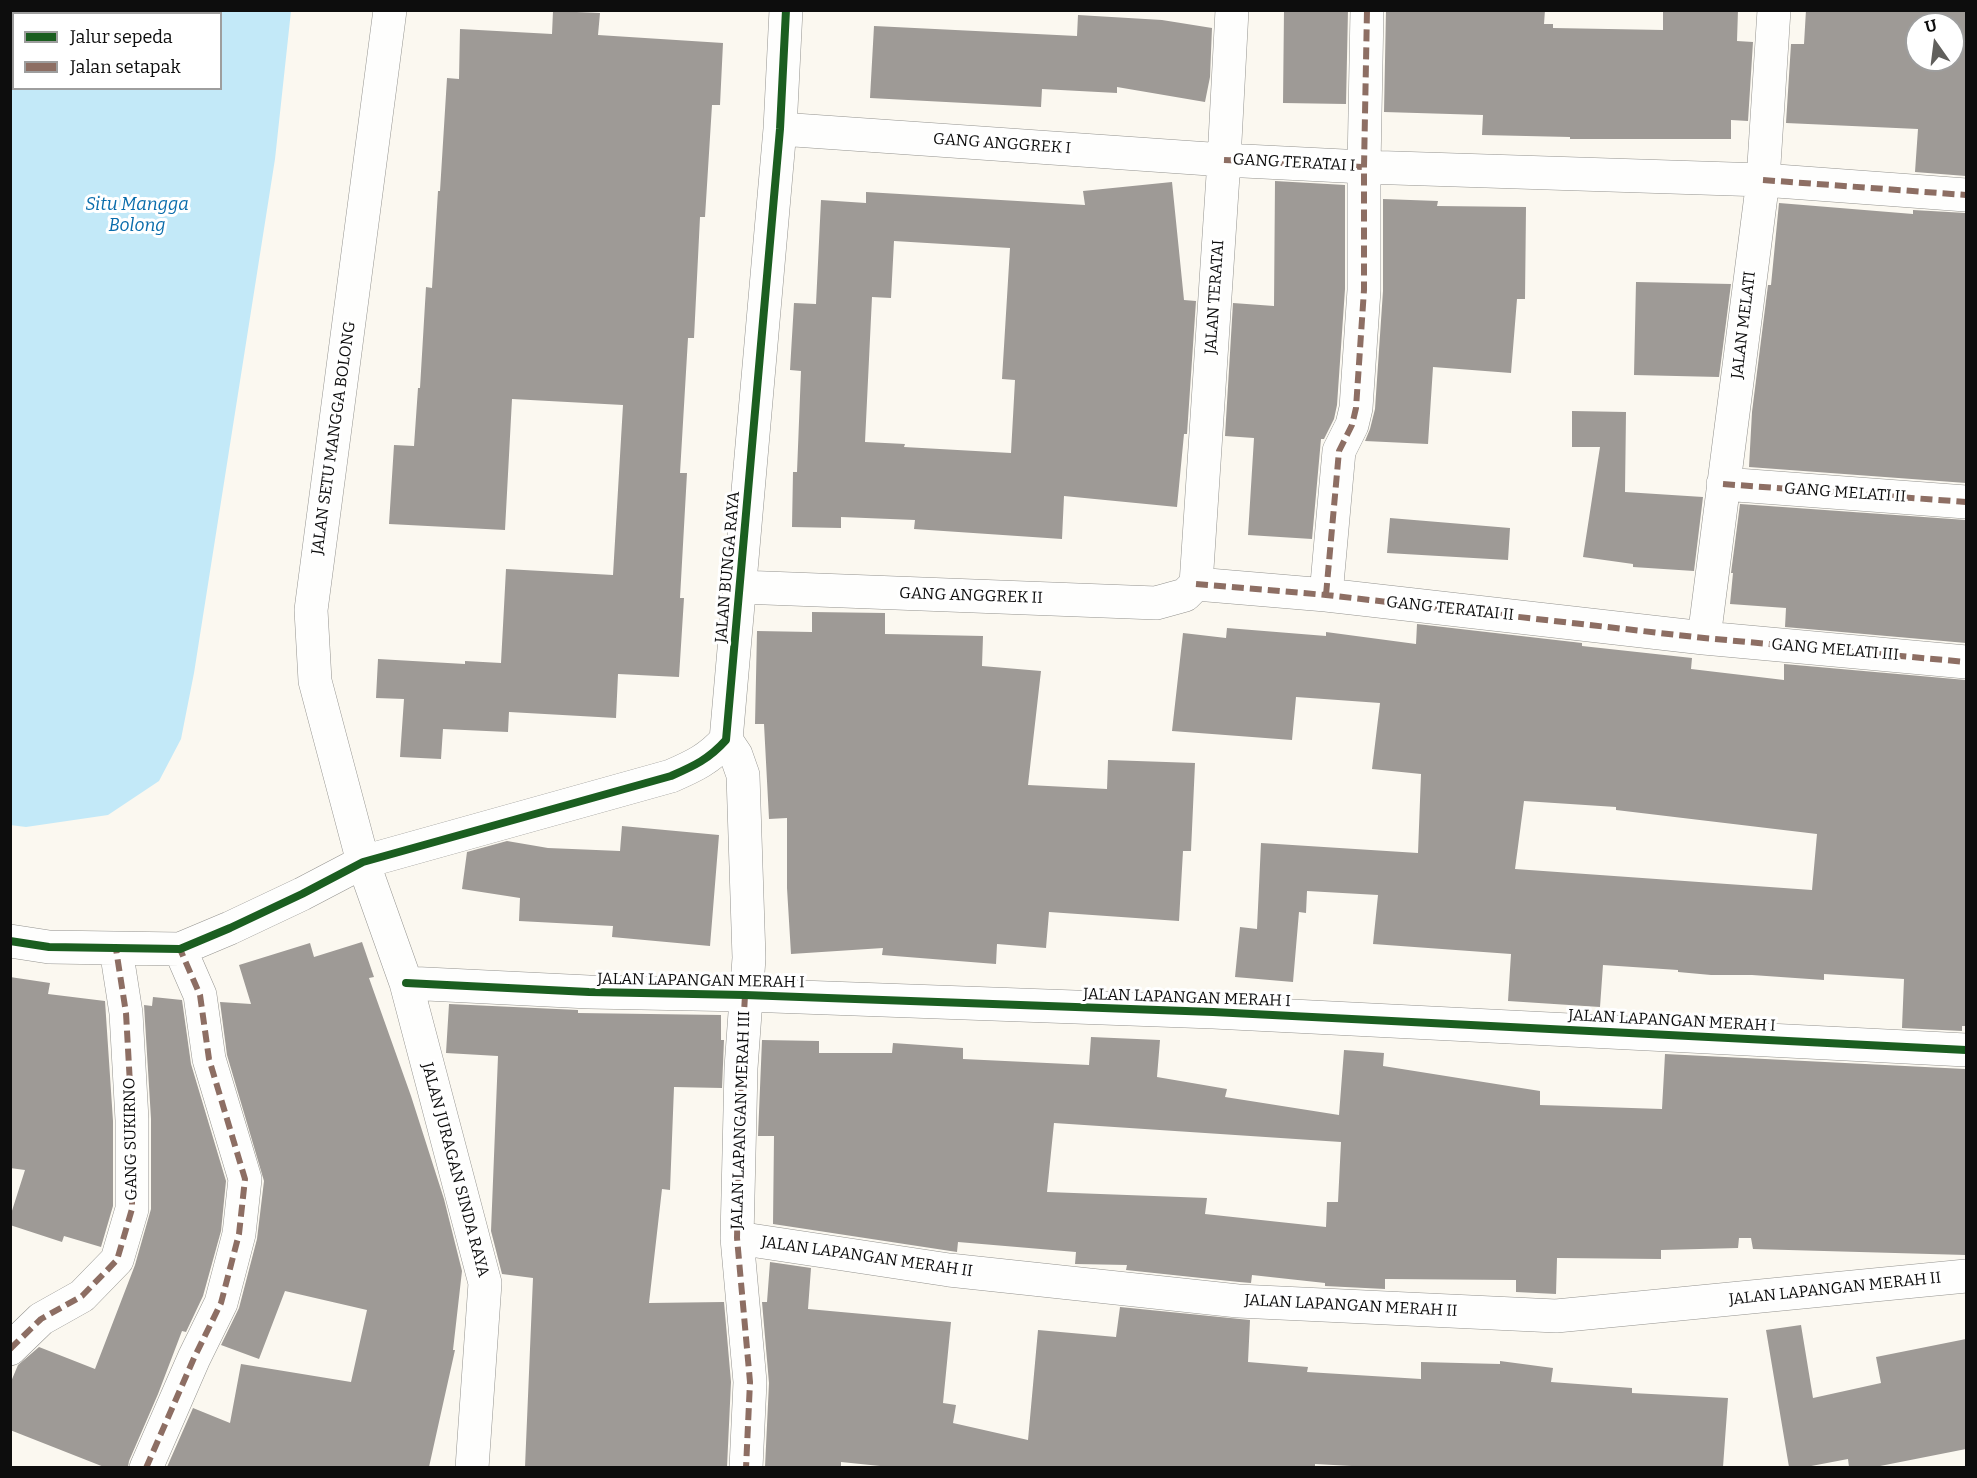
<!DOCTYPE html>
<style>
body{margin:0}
#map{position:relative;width:1977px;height:1478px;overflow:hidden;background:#fbf8f0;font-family:Bitter,serif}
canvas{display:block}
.frame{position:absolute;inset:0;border:12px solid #0d0d0d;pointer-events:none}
.legend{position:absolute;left:12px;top:12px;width:210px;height:78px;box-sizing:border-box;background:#fff;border:2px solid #9e9e9e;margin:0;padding:8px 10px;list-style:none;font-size:18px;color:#0d0d0d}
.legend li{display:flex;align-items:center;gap:12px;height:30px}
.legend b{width:30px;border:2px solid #9e9e9e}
.north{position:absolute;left:1905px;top:12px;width:60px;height:60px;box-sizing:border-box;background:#fff;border:2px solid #9e9e9e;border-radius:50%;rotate:346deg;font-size:16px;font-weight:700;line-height:24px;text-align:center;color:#0d0d0d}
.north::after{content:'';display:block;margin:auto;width:21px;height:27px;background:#605f5c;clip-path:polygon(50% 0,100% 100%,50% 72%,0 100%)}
</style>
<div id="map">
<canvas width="1977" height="1478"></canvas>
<div class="frame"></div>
<ul class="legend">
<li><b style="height:8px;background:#1b5e20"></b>Jalur sepeda</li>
<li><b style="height:8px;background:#8d6e63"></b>Jalan setapak</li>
</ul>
<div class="north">U</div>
</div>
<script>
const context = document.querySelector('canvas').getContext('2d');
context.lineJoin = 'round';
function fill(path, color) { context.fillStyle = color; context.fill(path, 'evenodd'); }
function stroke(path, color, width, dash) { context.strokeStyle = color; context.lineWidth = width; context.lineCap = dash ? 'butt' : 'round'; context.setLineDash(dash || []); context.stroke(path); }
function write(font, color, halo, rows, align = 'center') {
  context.font = font + ' Bitter,serif'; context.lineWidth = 6; context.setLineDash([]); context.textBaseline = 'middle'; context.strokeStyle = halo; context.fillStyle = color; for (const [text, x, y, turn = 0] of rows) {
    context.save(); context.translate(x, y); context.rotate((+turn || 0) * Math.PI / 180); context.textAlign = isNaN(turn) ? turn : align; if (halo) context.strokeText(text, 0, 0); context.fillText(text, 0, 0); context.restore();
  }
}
const water = new Path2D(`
 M 11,10 L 291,11 L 275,159 L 194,673 L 181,739 L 159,781 L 108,815 L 26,827 L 10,825 ZM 14,14 L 220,14 L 220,88 L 14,88 Z`);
const building = new Path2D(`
 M 1284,10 L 1348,10 L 1346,104 L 1283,103 Z
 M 1386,10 L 1545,10 L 1544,24 L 1553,24 L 1553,28 L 1663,30 L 1663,10 L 1738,10 L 1737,41 L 1753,42 L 1748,121 L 1731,120 L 1731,139 L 1570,139 L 1570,137 L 1482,135 L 1483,115 L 1384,112 Z
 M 1806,10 L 1966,10 L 1966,176 L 1915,172 L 1918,129 L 1786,123 L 1791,44 L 1804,44 ZM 1917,24 L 1953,24 L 1953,60 L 1917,60 Z
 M 553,11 L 600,13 L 598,35 L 723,43 L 720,105 L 712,105 L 705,217 L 700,217 L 694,338 L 688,338 L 680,473 L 687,473 L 680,598 L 684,598 L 679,677 L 618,674 L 616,718 L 509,712 L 508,732 L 443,729 L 441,759 L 400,757 L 404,699 L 376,698 L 378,659 L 465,664 L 465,661 L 501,663 L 506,569 L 613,575 L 623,405 L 512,399 L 505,530 L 389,524 L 394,445 L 414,446 L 418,388 L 420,388 L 426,287 L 432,288 L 438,191 L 440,191 L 447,78 L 459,79 L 460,29 L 552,34 Z
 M 1078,15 L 1162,20 L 1212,28 L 1210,77 L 1205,102 L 1117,87 L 1117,93 L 1042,89 L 1041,107 L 870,98 L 874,26 L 1077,36 Z
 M 1275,181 L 1345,185 L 1345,289 L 1337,405 L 1334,419 L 1324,439 L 1321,439 L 1312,539 L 1248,535 L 1254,438 L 1225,436 L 1233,303 L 1274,306 Z
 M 1172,182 L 1184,300 L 1196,301 L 1187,434 L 1184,434 L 1177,507 L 1064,496 L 1062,539 L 914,529 L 915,520 L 841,517 L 841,528 L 792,527 L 793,472 L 797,472 L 801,371 L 790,370 L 794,303 L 816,304 L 821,200 L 866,203 L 866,192 L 1085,205 L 1083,191 ZM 894,241 L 1010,248 L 1002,379 L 1015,380 L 1011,453 L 904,447 L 905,444 L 865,442 L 872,297 L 891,298 Z
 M 1383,199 L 1438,201 L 1437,206 L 1526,207 L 1525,299 L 1517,299 L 1511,373 L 1433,367 L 1428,444 L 1365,441 L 1370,429 L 1375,409 L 1383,291 Z
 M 1779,203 L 1913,214 L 1913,210 L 1966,213 L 1966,483 L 1749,467 L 1752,412 L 1768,285 L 1771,285 Z
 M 1636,282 L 1731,284 L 1719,377 L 1634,375 Z
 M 1572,411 L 1626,412 L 1625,492 L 1703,497 L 1694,571 L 1633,567 L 1633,564 L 1583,557 L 1600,447 L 1572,447 Z
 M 1740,504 L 1966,520 L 1966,643 L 1785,627 L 1786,608 L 1730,604 L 1733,573 L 1731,573 Z
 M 1390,518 L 1510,528 L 1508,560 L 1387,553 Z
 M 812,612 L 885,613 L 885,634 L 983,636 L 982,666 L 1041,671 L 1028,785 L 1107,789 L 1108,760 L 1195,763 L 1191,851 L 1183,851 L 1179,921 L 1049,912 L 1046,948 L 997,944 L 996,964 L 882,955 L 883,948 L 791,954 L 787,888 L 787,818 L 769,819 L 764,724 L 755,724 L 757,631 L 812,632 Z
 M 1417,624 L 1582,643 L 1582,646 L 1692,658 L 1691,669 L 1784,680 L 1784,664 L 1966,680 L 1966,1026 L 1962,1026 L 1962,1031 L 1902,1028 L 1904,979 L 1824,974 L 1824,980 L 1752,975 L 1711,975 L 1678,972 L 1678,970 L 1603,965 L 1600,1007 L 1508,1001 L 1511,954 L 1373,944 L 1378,895 L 1307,891 L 1306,913 L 1299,912 L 1293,982 L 1235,977 L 1240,927 L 1257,929 L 1261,843 L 1418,853 L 1421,774 L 1372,769 L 1380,703 L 1296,697 L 1292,740 L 1172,731 L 1183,633 L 1226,638 L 1227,628 L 1326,636 L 1326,632 L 1416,644 ZM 1524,801 L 1616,807 L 1616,810 L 1817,834 L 1812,890 L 1515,869 Z
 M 622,826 L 719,835 L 710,946 L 612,937 L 613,926 L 519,921 L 520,898 L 462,889 L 467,852 L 507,841 L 548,848 L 620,851 Z
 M 362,942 L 374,977 L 369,978 L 411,1096 L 444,1199 L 462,1271 L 453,1350 L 455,1350 L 429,1467 L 167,1467 L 193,1408 L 230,1423 L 241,1364 L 351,1382 L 367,1310 L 285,1291 L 259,1359 L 221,1345 L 239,1308 L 257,1239 L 264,1181 L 227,1055 L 220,1002 L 251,1004 L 239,965 L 310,943 L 314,957 Z
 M 10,977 L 50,983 L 48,994 L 105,1001 L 113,1121 L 113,1206 L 101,1247 L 64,1236 L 62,1242 L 10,1225 L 10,1217 L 25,1170 L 10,1168 Z
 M 153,997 L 182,1000 L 191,1064 L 226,1181 L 221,1231 L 203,1296 L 186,1332 L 182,1331 L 158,1394 L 129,1461 L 128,1467 L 104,1467 L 10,1430 L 10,1384 L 18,1365 L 39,1347 L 95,1369 L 135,1265 L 151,1209 L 151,1119 L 144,1005 L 152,1006 Z
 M 449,1004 L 578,1010 L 578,1013 L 721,1015 L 721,1040 L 724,1040 L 722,1088 L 674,1087 L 670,1190 L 662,1189 L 649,1303 L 724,1302 L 731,1382 L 727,1467 L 525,1467 L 533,1278 L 502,1274 L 491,1231 L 498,1056 L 446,1053 Z
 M 1091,1037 L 1160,1040 L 1157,1077 L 1227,1089 L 1225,1097 L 1339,1115 L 1344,1050 L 1384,1053 L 1383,1066 L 1540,1091 L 1540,1105 L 1662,1109 L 1665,1054 L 1965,1069 L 1966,1099 L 1966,1255 L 1753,1249 L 1751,1238 L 1739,1238 L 1738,1248 L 1661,1250 L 1661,1259 L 1557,1258 L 1556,1294 L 1516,1292 L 1516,1280 L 1385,1279 L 1385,1289 L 1325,1286 L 1325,1283 L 1252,1275 L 1251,1283 L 1239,1282 L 1126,1270 L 1127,1265 L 1075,1264 L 1076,1252 L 958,1242 L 957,1252 L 773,1224 L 774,1136 L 758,1136 L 762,1040 L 819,1041 L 819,1053 L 892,1053 L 893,1043 L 963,1048 L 963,1059 L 1089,1065 ZM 1054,1123 L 1341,1142 L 1338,1202 L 1327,1202 L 1326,1227 L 1205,1214 L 1207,1198 L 1047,1192 Z
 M 770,1262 L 811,1268 L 808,1309 L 951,1322 L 943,1403 L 956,1405 L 953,1423 L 1028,1440 L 1038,1330 L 1116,1337 L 1120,1307 L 1250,1320 L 1248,1362 L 1308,1367 L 1307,1372 L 1421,1379 L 1421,1362 L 1500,1364 L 1500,1361 L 1553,1368 L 1551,1382 L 1632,1388 L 1632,1393 L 1728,1398 L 1723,1467 L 1370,1467 L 1315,1464 L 1315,1467 L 890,1467 L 841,1462 L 841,1467 L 765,1467 L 769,1383 L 762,1302 L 767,1302 Z
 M 1801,1325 L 1813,1398 L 1881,1383 L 1876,1357 L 1966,1339 L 1966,1449 L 1875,1467 L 1849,1467 L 1848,1459 L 1806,1467 L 1789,1467 L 1766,1330 Z`);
const minor = new Path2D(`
 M 390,10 L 311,610 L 315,681 L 363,862 L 406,983 L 485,1283 L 472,1468
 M 780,129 L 1224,160 L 1364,167 L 1763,180 L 1966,195
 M 1723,484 L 1966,502
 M 1196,584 L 1326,595 L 1704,638 L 1966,662
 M 1196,584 L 1224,160 L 1232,10
 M 740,587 L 1156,603 L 1185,595 L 1196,584
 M 1326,595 L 1339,451 L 1352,425 L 1356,408 L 1364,290 L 1364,167 L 1367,10
 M 1704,638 L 1763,180 L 1774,10
 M 726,740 L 736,755 L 743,775 L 749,958 L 741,1068 L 737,1238 L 750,1382 L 746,1468
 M 10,941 L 49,947 L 180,949 L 230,928 L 302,894 L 363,862 L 671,776 C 694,766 709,759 726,740 L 780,129 L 786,10
 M 406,983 L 589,992 L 745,995 L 1213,1012 L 1966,1050
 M 737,1238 L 949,1270 L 1238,1301 L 1556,1316 L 1966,1276
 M 10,1349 L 41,1319 L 82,1296 L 117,1260 L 132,1209 L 132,1120 L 126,1013 L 116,949
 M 146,1468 L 194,1358 L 221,1303 L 239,1234 L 245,1179 L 209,1059 L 200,995 L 180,949`);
const quiet = new Path2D(`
 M 1224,160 L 1364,167
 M 1763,180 L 1966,195
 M 1723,484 L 1966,502
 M 1196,584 L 1326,595 L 1704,638 L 1966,662
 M 1326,595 L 1339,451 L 1352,425 L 1356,408 L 1364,290 L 1364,167 L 1367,10
 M 745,995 L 741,1068 L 737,1238 L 750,1382 L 746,1468
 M 10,1349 L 41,1319 L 82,1296 L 117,1260 L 132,1209 L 132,1120 L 126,1013 L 116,949
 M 146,1468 L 194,1358 L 221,1303 L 239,1234 L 245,1179 L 209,1059 L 200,995 L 180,949`);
const cycleway = new Path2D(`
 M 10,941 L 49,947 L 180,949 L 230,928 L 302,894 L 363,862 L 671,776 C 694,766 709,759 726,740 L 780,129 L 786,10
 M 406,983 L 589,992 L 745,995 L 1213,1012 L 1966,1050`);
const streetNames = [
 ["GANG ANGGREK I",1002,144,4],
 ["GANG TERATAI I",1294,163,3],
 ["JALAN TERATAI",1215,297,-86],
 ["JALAN MELATI",1744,325,-83],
 ["JALAN SETU MANGGA BOLONG",334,438,-82],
 ["GANG MELATI II",1845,493,4],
 ["JALAN BUNGA RAYA",728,567,-85],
 ["GANG ANGGREK II",971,596,2],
 ["GANG TERATAI II",1450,609,6],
 ["GANG MELATI III",1835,650,5],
 ["JALAN LAPANGAN MERAH I",701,981,1],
 ["JALAN LAPANGAN MERAH I",1187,998,2],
 ["JALAN LAPANGAN MERAH I",1672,1021,3],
 ["JALAN LAPANGAN MERAH III",741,1120,-88],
 ["GANG SUKIRNO",131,1139,-91],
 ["JALAN JURAGAN SINDA RAYA",455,1170,75],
 ["JALAN LAPANGAN MERAH II",867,1257,8],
 ["JALAN LAPANGAN MERAH II",1835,1289,-6],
 ["JALAN LAPANGAN MERAH II",1351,1306,3]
];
const waterNames = [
 ["Situ Mangga",137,205],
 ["Bolong",137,226]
];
fill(water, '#c3e9f8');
fill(building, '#9e9a96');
stroke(minor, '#94938f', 34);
stroke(minor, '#fefefd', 33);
stroke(quiet, '#8d6e63', 6, [12, 6]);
stroke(cycleway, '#1b5e20', 8);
write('16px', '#0d0d0d', '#fff', streetNames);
write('italic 18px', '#096cab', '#fff', waterNames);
</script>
